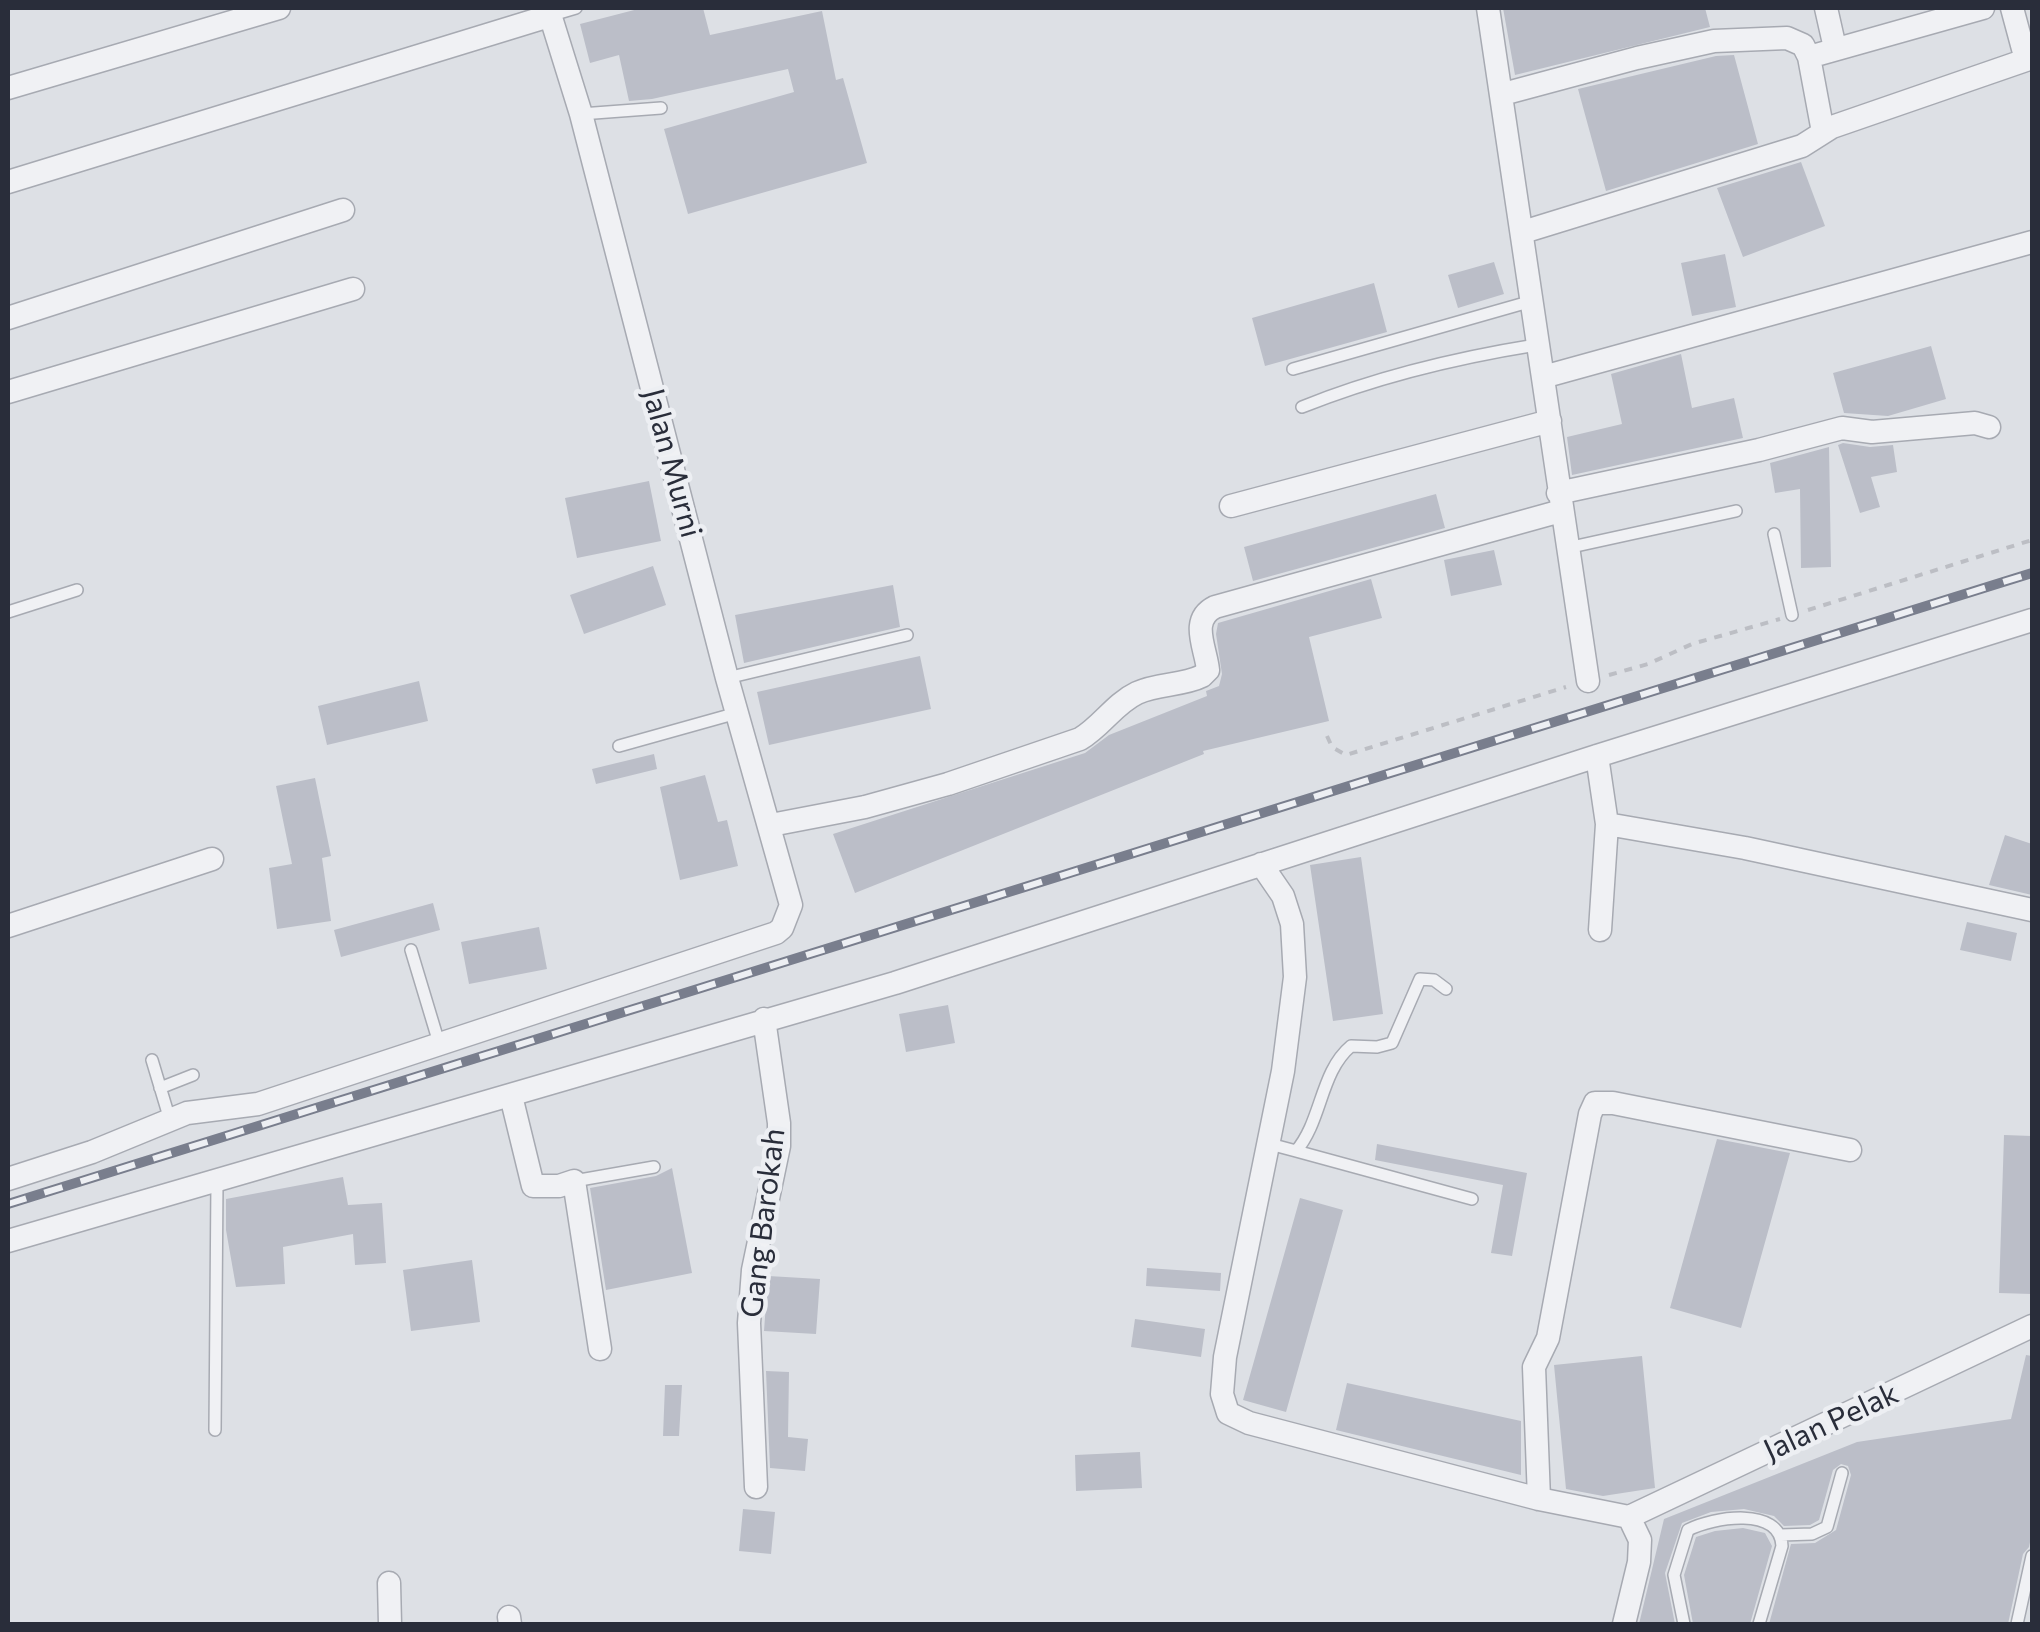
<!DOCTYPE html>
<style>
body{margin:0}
#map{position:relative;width:2040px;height:1632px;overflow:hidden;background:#dde0e5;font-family:Commissioner,sans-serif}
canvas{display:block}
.frame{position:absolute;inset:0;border:10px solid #292d3a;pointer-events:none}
</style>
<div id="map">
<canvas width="2040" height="1632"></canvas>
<div class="frame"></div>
</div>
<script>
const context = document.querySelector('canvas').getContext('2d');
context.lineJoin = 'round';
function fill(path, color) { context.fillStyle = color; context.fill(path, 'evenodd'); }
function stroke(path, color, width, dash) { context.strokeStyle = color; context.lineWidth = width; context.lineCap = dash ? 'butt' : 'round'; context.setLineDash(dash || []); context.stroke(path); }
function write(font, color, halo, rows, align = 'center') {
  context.font = font + ' Commissioner,sans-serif'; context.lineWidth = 9; context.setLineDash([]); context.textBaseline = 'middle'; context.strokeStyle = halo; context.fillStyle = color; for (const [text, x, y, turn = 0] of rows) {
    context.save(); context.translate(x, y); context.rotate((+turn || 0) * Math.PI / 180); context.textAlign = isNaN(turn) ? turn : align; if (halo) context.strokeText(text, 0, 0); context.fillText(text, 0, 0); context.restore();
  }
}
const building = new Path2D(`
 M 642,8 L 703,8 L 710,35 L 822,11 L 836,80 L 843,78 L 867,163 L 688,214 L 664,129 L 794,92 L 788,69 L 652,99 L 629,101 L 619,55 L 590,63 L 580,24 Z
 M 1503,8 L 1705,8 L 1710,27 L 1515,75 Z
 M 1734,55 L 1758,144 L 1606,191 L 1578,89 L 1716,56 Z
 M 1801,162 L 1825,226 L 1743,257 L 1717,188 Z
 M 1725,254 L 1736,307 L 1692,316 L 1681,263 Z
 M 1494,262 L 1504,294 L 1458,308 L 1448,275 Z
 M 1374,283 L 1387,332 L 1265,366 L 1252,318 Z
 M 1931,346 L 1946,399 L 1888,416 L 1844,413 L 1833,373 Z
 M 1681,354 L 1692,408 L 1734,398 L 1743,438 L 1572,475 L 1567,437 L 1622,424 L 1611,374 Z
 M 1843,443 L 1870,447 L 1893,445 L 1897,472 L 1871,477 L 1880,507 L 1860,513 L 1838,445 Z
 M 1829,447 L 1831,567 L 1801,568 L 1800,489 L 1775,493 L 1770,463 Z
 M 649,481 L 661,541 L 577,558 L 565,498 Z
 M 1436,494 L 1445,528 L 1253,581 L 1244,547 Z
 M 1494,550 L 1502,585 L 1451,596 L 1444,560 Z
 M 653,566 L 666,605 L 584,634 L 570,595 Z
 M 1371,579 L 1382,618 L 1309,637 L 1329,721 L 1203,751 L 1204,754 L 855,893 L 833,834 L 1085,753 L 1109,735 L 1207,696 L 1206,691 L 1219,686 L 1222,674 L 1216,634 L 1218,623 Z
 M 893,585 L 900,627 L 744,663 L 735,615 Z
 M 920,656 L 931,709 L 769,745 L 757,692 Z
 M 419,681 L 428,721 L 327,745 L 318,706 Z
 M 654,754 L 657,769 L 596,784 L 592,769 Z
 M 705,775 L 718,822 L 727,820 L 738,866 L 680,880 L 660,787 Z
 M 315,778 L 331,856 L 322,858 L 331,921 L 277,929 L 269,868 L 292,864 L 276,786 Z
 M 2005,835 L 2032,844 L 2032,895 L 1989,885 Z
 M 1361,857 L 1383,1014 L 1333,1021 L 1310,865 Z
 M 433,903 L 440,930 L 341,957 L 334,930 Z
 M 1967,922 L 2017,933 L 2011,961 L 1960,950 Z
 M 539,927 L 547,969 L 469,984 L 461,942 Z
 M 948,1005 L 955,1043 L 906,1052 L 899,1014 Z
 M 2004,1135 L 2032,1136 L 2032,1294 L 1999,1293 Z
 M 1717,1139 L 1790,1153 L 1741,1328 L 1670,1308 Z
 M 1377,1144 L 1527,1173 L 1512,1256 L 1491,1253 L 1503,1185 L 1375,1160 Z
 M 672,1168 L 692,1273 L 606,1290 L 590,1188 L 656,1176 Z
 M 343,1177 L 348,1205 L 382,1203 L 386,1263 L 355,1265 L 353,1234 L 283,1247 L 285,1284 L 236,1287 L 226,1230 L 226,1199 Z
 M 1300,1198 L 1343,1210 L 1286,1412 L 1243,1400 Z
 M 472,1260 L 480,1322 L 411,1331 L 403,1270 Z
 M 1147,1268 L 1221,1273 L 1220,1291 L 1146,1286 Z
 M 768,1276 L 820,1279 L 816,1334 L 764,1331 Z
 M 1135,1319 L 1205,1329 L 1201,1357 L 1131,1347 Z
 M 2026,1355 L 2032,1356 L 2032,1532 L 2029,1547 L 2023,1554 L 2008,1624 L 1769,1624 L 1791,1544 L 1815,1543 L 1836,1530 L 1851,1475 L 1848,1466 L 1841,1464 L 1833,1470 L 1819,1520 L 1810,1525 L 1784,1526 L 1774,1516 L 1744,1509 L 1711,1512 L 1682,1523 L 1665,1573 L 1675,1624 L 1639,1624 L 1664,1519 L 1857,1442 L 2011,1419 Z
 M 1642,1356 L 1655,1488 L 1603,1496 L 1566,1489 L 1554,1365 Z
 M 766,1371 L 789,1372 L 788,1437 L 808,1439 L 805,1471 L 770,1468 Z
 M 1347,1383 L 1521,1421 L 1521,1475 L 1336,1430 Z
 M 665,1385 L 682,1385 L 679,1436 L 663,1436 Z
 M 1140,1452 L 1142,1488 L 1076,1491 L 1075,1455 Z
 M 743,1509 L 775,1512 L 771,1554 L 739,1551 Z
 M 1743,1528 L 1765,1533 L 1772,1546 L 1750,1624 L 1693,1624 L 1684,1575 L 1696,1537 L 1715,1531 Z`);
const path = new Path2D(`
 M 1808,610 L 2032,540
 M 1609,675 L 1648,664 L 1692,644 L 1780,619
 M 1327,736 L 1332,747 L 1346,755 L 1566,687`);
const service = new Path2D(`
 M 549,16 L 576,8
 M 581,114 L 661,108
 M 1293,369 L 1532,301
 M 1302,407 C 1379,376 1455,358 1536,345
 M 1774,534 L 1792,615
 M 1567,548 L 1736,511
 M 8,612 L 77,590
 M 727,678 L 907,635
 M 619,746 L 737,713
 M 411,950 L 439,1043
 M 152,1060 L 170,1120
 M 160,1088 L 193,1075
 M 1266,1143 L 1296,1151 C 1322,1121 1320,1072 1351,1046 L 1377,1047 L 1392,1043 L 1420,979 L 1434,980 L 1446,989
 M 1296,1151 L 1472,1199
 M 574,1181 L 654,1167
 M 215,1430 L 217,1182
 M 1781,1535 L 1812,1534 L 1827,1527 L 1842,1473
 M 1684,1624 L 1674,1575 L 1688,1530 C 1713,1517 1780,1506 1782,1546 L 1759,1624
 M 2017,1624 L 2032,1556`);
const minor = new Path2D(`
 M 1488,8 L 1588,681
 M 1826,8 L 1835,48
 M 2012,8 L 2026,60 L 2032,59
 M 1809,57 L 1983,8
 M 8,88 L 279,8
 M 1503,94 L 1637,58 L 1714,41 L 1787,38 L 1803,45 L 1809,57 L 1823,132
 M 8,182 L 549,16
 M 1523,232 L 1802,146 L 1832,127 L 2026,60
 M 8,318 L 343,210
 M 1543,377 L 2032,242
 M 8,392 L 353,289
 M 1558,493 L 1759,450 L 1842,428 L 1872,432 L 1975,423 L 1989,427
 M 1231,506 L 1550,421
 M 1597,756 L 1607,824 L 1600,930
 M 1607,824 L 1745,848 L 2032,910
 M 771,825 L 865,807 L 948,784 L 1080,739 C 1102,726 1114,704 1137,693 C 1158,683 1182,686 1202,676 L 1208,670 C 1206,648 1189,620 1215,607 L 1561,511
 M 1261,864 L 1283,896 L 1292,924 L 1295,977 L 1283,1071 L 1225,1357 L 1222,1394 L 1228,1413 L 1249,1423 L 1539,1499 L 1629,1517
 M 8,926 L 212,859
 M 511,1096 L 533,1186 L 559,1186 L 574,1181 L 600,1349
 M 8,1179 L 92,1152 L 187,1113 L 258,1104 L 776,933 L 782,928 L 791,905 L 727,678 L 581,114 L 548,8
 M 8,1241 L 895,983 L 1597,756 L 2032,620
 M 756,1487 L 749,1323 L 753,1270 L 779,1146 L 779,1123 L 764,1019
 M 1539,1499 L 1534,1367 L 1548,1338 L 1590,1114 L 1595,1103 L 1613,1103 L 1850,1150
 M 1629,1517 L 2032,1326
 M 389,1583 L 390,1624
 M 509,1617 L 510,1624
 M 1624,1624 L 1639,1562 L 1640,1540 L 1629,1517`);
const rail = new Path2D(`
 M 8,1204 L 2032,573`);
const streetNames = [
 ["Jalan Murni",672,463,75],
 ["Gang Barokah",763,1223,-83],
 ["Jalan Pelak",1831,1422,-25]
];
fill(building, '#bbbec8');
stroke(service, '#a7aab2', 14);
stroke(minor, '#a7aab2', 25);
stroke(path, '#bcbec4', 4, [8, 8]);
stroke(service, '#f0f1f4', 11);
stroke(minor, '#f0f1f4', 22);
stroke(rail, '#797e8d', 10);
stroke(rail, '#edeff3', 6, [19]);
write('30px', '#292d3a', '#edeff3', streetNames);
</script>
